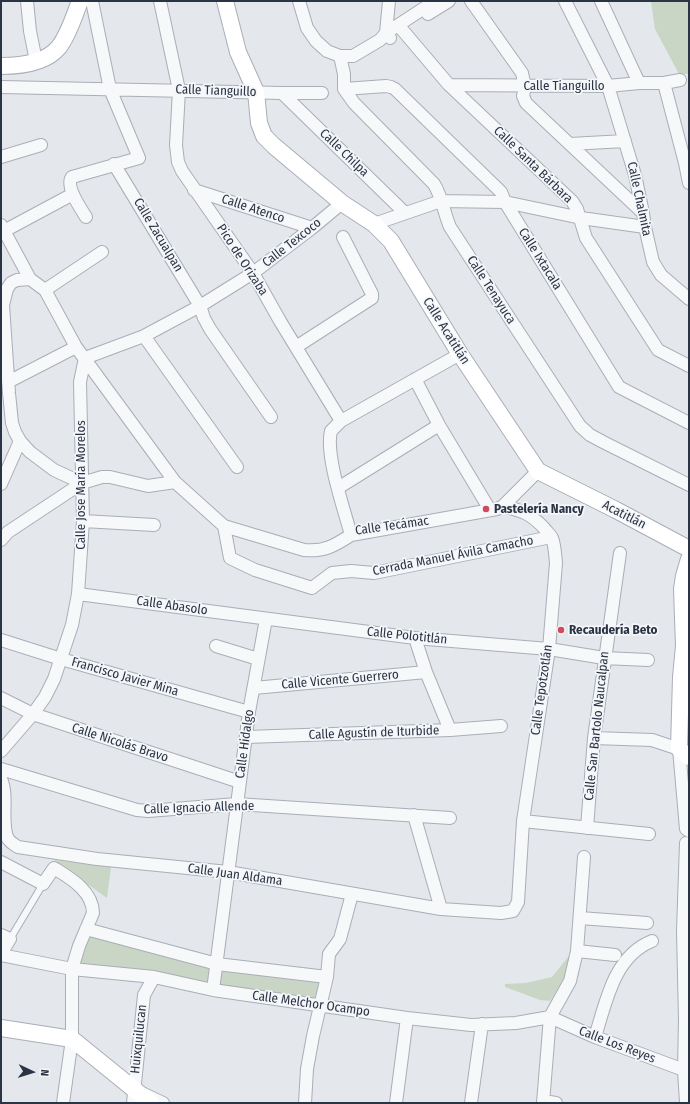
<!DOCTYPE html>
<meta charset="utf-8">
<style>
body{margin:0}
#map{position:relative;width:690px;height:1104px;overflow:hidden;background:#e4e7ec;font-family:"Fira Sans Condensed",sans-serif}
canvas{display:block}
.frame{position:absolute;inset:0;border:2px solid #2b3445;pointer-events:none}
.north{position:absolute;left:12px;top:1052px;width:40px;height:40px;-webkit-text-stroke:3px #f4f6f9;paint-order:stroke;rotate:94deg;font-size:11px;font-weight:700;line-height:16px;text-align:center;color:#2b3445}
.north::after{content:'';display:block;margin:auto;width:14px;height:18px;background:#2b3445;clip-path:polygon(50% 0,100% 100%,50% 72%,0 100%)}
</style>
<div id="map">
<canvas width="690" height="1104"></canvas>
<div class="frame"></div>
<div class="north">N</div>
</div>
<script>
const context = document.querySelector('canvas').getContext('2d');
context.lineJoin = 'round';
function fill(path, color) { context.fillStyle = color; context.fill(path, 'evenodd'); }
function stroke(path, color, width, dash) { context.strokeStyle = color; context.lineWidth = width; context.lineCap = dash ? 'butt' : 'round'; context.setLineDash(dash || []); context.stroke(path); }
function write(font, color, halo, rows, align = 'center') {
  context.font = font + ' "Fira Sans Condensed",sans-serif'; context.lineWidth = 3.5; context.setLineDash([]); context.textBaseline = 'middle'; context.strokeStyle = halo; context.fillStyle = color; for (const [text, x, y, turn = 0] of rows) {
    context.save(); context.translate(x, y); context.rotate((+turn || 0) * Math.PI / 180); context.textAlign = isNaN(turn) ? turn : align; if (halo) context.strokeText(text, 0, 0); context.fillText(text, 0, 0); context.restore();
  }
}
const green = new Path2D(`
 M 651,1 L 689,1 L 689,74 L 679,74 L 655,29 Z
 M 54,860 L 111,867 L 107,898 Z
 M 86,929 L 156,947 L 327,977 L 320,1006 L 72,969 Z
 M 573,951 L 568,972 L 550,1001 L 540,1000 L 505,987 L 505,984 L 526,983 L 552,977 Z`);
const lane = new Path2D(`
 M 10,939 L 43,884`);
const street = new Path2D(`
 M 27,1 L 30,31 L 36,61
 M 160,1 L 179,90 L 176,145 L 178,162 L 182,171 L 253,273 L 280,321 L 341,421
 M 299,1 L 307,28 L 316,41 L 327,51 L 340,56 L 353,56 L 380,40 L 386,33 L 435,1
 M 389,1 L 386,33 L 390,38
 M 471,1 L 522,73 L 525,87 L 523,96 L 526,103 L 643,213
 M 565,1 L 608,86 L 635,175 L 643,213 L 645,227 L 653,262 L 661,275 L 689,299
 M 601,1 L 639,83
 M 428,14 L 449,1
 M 399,26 L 449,85 L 572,201 L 577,209 L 586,238 L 658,350 L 689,366
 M 340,56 L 344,74 L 344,89 L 354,103 L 434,184 C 442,197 444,213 450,227 L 580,426 L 590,435 L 605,443 L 689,485
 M 664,83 L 685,163 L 689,183
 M 449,85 L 608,86 L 639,83 L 664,83 L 680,80
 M 1,87 L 282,93 L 322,93
 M 344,89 L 386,86 L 391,87 L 395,89 L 501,192 L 505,202 L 619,387 L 689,423
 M 282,93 L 405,213
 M 570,144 L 625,141
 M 1,157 L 41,145
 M 114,164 L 200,306 L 204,318 L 210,329 L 271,417
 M 194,190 L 312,228
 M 86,217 C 81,209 65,186 72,177 L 139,158 L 110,89 L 92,1
 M 374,224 L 441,201 L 505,202 L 581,218 L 645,227
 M 1,225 L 30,279 L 45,290 L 76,347 L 175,482 L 224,526 L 230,558 L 255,570 L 312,588 L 332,573 L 351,571 L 374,573 L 551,537
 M 4,231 L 73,194
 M 30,279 L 17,280 L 11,283 L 7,289 L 3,305 L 9,393 L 12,423 L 15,432 L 20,441 L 30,452 L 54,470 L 82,483
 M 45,290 L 102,252
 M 144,336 L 237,467
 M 296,347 L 372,298 L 372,294 L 343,237
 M 85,358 L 144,336 L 200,306 L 253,273 L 312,228 L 342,203
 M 415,379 L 439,425 L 490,510
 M 8,382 L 76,347
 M 1,484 L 20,441
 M 338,488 L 439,425
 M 83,521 L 154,525
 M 224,526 L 304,550 C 324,552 334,546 351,535 L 497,509 L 503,506 L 538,471
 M 351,535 C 344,509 325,455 331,431 L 341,421 L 460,354
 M 1,540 L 8,532 L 82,483 L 102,477 L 110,477 L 148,486 L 175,482
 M 78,594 L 415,638 L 549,649 L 604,658 L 648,660
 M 415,638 L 426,672 L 450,730
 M 1,640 L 61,659 L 249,712
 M 216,646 L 258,659
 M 254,688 L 426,672
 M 1,698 L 33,714 L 240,782
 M 246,737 L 450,730 L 501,726
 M 594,738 L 652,740 L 679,749 L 686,829 L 689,831
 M 1,751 L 33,714 L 45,697 L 54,679 L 72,625 L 78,594 L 83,521 L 80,382 L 85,358
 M 1,769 L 137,810 L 148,811 L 237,804 L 450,818
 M 1,779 C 9,796 0,824 8,839 C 11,843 15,845 18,847 L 97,859 L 228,872 L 441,909 L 501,913 L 513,911 L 518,902 L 523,821 L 549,649 L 556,563 C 555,554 555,546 552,538 C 550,534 546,531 544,528 C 530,513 522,511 503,506
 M 414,815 L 441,909
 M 523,821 L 649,834
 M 587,828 L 594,738 L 620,553
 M 686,843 L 683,931 L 685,1020 L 684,1070 L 686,1103
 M 1,862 L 43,884 L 54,868 C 70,878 93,891 93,913 L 79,946 L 72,969 L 72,1039 L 63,1103
 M 580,918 L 647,923
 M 86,929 L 217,964 L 327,977
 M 1,935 L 10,939 L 1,954
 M 577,951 L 615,955
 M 1,955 L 72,969 L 154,977 L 213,990 L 407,1018 L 471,1025 L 516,1023 L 550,1017 L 595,1037 L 684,1070
 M 213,990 L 249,712 L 266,619
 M 595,1037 C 606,1002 614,956 652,941
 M 144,1094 L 163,1103
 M 543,1101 L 556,1103
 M 133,1103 L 144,995 L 154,977
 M 305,1103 L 307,1069 L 313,1036 L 327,977 L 329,954 L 340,939 L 352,894
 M 396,1103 L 407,1018
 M 471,1103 L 482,1024
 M 543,1103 L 550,1017 L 570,981 L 577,951 L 584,857`);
const secondary = new Path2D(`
 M 225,1 L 238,52 L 256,92 L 259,123 L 264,136 L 274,146 L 342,203 L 374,224 L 391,241 L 460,354 L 538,471 L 616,510 L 689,549
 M 1,66 C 20,66 46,63 59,47 C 69,34 74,16 80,1
 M 689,559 L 684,576 L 682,589 L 684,646 L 681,677 L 679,749 L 689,757
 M 1,1028 L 72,1039 L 151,1103`);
const markers = [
 [486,509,4,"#d1495b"],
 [561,630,4,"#d1495b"]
];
const streetNames = [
 ["Calle Tianguillo",564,86],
 ["Calle Tianguillo",216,91,2],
 ["Calle Chilpa",344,153,44],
 ["Calle Santa Bárbara",533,165,44],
 ["Calle Chalmita",639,199,78],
 ["Calle Atenco",253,209,18],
 ["Calle Zacualpan",158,235,59],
 ["Calle Texcoco",292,243,-38],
 ["Calle Ixtacala",540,259,58],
 ["Pico de Orizaba",242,260,57],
 ["Calle Tenayuca",491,290,57],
 ["Calle Acatitlán",446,331,58],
 ["Calle Jose María Morelos",81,485,-90],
 ["Acatitlán",624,515,27],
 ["Calle Tecámac",392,526,-8],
 ["Cerrada Manuel Ávila Camacho",453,556,-11],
 ["Calle Abasolo",172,606,8],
 ["Calle Polotitlán",407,636,6],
 ["Francisco Javier Mina",125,677,16],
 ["Calle Vicente Guerrero",340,680,-5],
 ["Calle Tepotzotlán",542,690,-82],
 ["Calle San Bartolo Naucalpan",597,726,-84],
 ["Calle Agustín de Iturbide",374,733,-2],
 ["Calle Nicolás Bravo",120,743,18],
 ["Calle Hidalgo",245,744,-82],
 ["Calle Ignacio Allende",199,808,-2],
 ["Calle Juan Aldama",235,875,8],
 ["Calle Melchor Ocampo",311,1004,8],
 ["Huixquilucan",139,1039,-84],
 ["Calle Los Reyes",617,1045,21]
];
const poiNames = [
 ["Pastelería Nancy",494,509],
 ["Recaudería Beto",569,630]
];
fill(green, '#c9d6c5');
stroke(lane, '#a9aeb7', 8);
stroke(street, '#a9aeb7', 14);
stroke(secondary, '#a9aeb7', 18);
stroke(lane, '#f7f8fa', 6);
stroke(street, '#f7f8fa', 12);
stroke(secondary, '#fff', 16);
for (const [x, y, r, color] of markers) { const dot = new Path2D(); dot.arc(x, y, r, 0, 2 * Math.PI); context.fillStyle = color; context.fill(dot); stroke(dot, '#f4f6f9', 1.5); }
write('13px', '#2b3445', '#f4f6f9', streetNames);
write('bold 13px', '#2b3445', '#f4f6f9', poiNames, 'left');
</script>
